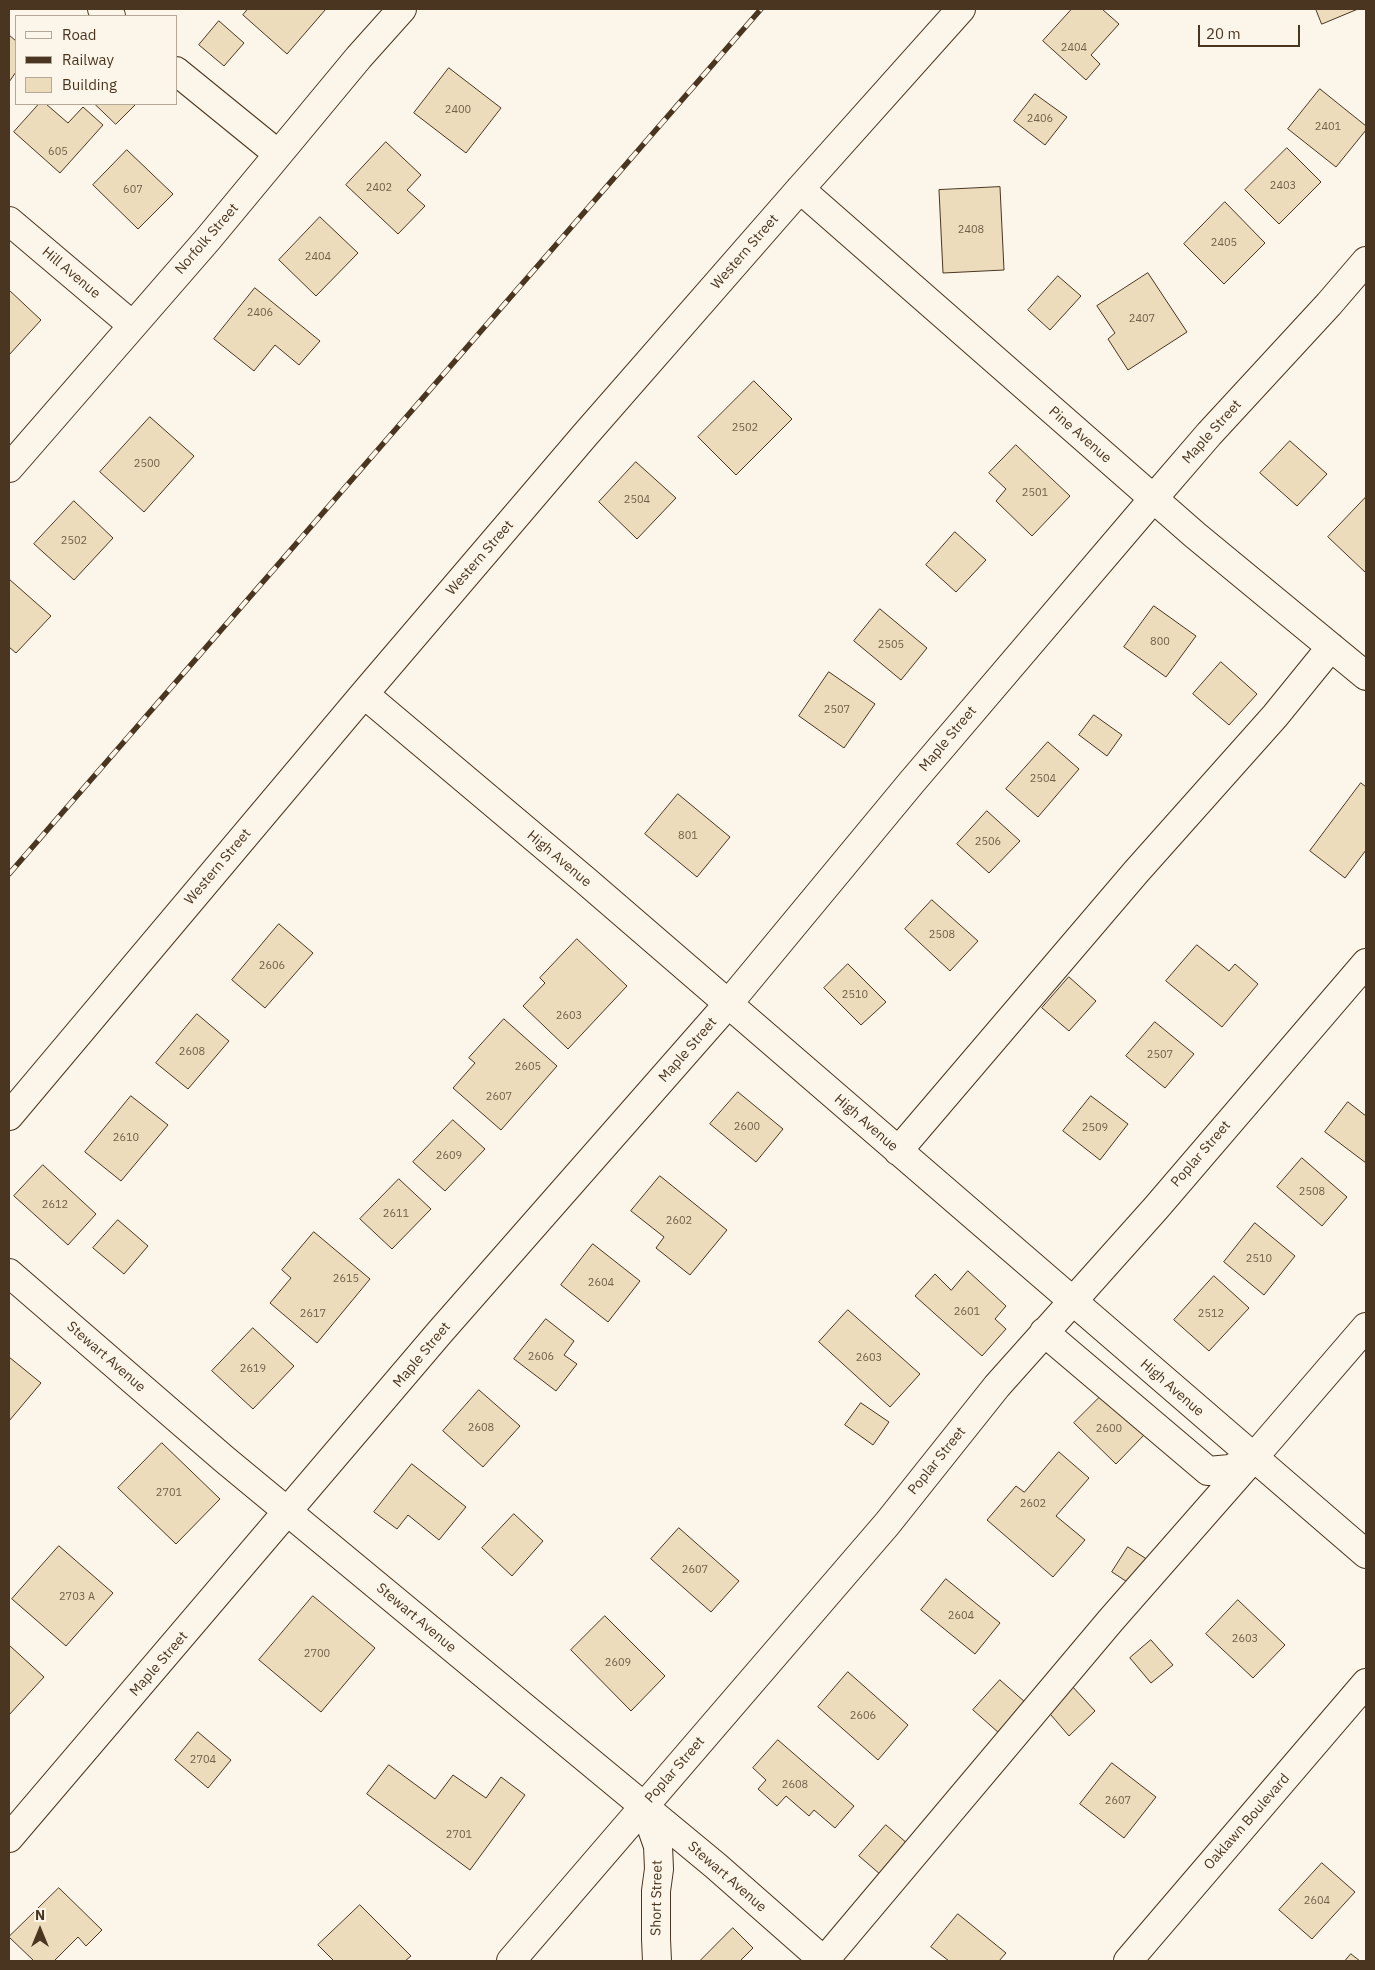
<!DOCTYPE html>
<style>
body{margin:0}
#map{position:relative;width:1375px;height:1970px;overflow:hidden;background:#fbf6e9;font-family:"IBM Plex Sans",sans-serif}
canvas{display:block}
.frame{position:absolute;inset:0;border:10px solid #4a3520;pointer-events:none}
.legend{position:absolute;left:15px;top:15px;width:162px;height:90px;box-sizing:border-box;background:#fbf6e9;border:1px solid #b4a999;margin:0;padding:6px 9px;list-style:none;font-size:15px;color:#4a3520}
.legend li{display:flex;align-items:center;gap:10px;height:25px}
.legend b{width:25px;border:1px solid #b4a999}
.north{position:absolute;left:15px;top:1905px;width:50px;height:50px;-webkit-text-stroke:4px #fbf6e9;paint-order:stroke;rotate:0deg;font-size:14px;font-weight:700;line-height:20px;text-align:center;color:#4a3520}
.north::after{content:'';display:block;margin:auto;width:18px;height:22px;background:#4a3520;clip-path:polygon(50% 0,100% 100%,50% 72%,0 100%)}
.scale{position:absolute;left:1198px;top:25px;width:102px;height:22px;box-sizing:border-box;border:2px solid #4a3520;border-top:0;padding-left:6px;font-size:15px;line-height:18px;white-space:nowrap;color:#4a3520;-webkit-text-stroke:4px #fbf6e9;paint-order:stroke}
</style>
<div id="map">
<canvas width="1375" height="1970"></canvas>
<div class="frame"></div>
<ul class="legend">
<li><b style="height:6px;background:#fbf6e9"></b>Road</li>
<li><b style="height:6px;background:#4a3520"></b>Railway</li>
<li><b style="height:14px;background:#ecdcbc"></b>Building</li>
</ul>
<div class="north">N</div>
<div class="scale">20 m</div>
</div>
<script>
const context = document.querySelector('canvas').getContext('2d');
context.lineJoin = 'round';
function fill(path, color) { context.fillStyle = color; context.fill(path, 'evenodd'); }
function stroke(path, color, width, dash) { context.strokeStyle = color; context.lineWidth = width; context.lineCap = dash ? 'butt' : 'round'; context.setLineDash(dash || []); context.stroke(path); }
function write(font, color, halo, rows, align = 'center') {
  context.font = font + ' "IBM Plex Sans",sans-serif'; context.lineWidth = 4; context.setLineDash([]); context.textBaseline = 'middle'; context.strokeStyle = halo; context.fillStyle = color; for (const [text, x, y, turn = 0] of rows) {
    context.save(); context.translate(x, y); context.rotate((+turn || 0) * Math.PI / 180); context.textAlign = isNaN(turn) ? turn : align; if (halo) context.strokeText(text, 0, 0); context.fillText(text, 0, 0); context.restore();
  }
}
const building = new Path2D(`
 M 248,9 L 326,9 L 287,54 L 243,15 Z
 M 1072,9 L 1102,9 L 1119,24 L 1091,55 L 1100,64 L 1086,80 L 1043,41 Z
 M 1316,9 L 1358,9 L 1322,24 Z
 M 219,21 L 244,43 L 224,66 L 199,45 Z
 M 9,35 L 16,41 L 16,72 L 9,82 Z
 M 449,68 L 501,108 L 466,153 L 414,113 Z
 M 1320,89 L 1366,126 L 1366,130 L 1336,167 L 1288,129 Z
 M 1035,94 L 1067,117 L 1045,145 L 1014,121 Z
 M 39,104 L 46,104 L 68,123 L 83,107 L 103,125 L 60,173 L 14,132 Z
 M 95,104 L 136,104 L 116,124 Z
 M 386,142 L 421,175 L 407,190 L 425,206 L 398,234 L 346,185 Z
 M 1287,148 L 1321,182 L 1279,224 L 1245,190 Z
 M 127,150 L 173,194 L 138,229 L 93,185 Z
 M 1000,187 L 1004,270 L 943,273 L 939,190 Z
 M 1225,202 L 1265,243 L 1224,284 L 1184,244 Z
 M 320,217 L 358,253 L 316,296 L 279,260 Z
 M 1148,273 L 1187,332 L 1128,370 L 1108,339 L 1115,333 L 1097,306 Z
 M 1058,276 L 1081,296 L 1050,330 L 1028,310 Z
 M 255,288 L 320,341 L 299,365 L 275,345 L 254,371 L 214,339 Z
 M 9,290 L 41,320 L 9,355 Z
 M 754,381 L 792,419 L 736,475 L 698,437 Z
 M 150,417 L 194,456 L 144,512 L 100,472 Z
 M 1290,441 L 1327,474 L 1297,506 L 1260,473 Z
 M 1016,445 L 1070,496 L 1032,536 L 996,501 L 1006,489 L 989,473 Z
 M 636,462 L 676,498 L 637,539 L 599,502 Z
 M 1366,497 L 1366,573 L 1328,537 Z
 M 74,501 L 113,538 L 74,580 L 34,544 Z
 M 955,532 L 986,560 L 956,592 L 926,565 Z
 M 9,579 L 51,616 L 16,653 L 9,647 Z
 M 1154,606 L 1196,636 L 1166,677 L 1124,647 Z
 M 880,609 L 927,648 L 901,680 L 854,641 Z
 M 1221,662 L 1257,694 L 1229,725 L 1193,694 Z
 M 829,672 L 875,704 L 844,748 L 799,716 Z
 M 1094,715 L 1122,735 L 1107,756 L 1079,735 Z
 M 1048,742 L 1079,769 L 1038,817 L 1006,789 Z
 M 1361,783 L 1366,787 L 1366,850 L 1345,878 L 1310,851 Z
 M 678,794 L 730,837 L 697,877 L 645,834 Z
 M 987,811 L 1020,841 L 989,873 L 957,844 Z
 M 932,900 L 978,941 L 950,971 L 905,929 Z
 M 279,924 L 313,953 L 265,1008 L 232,980 Z
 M 577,939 L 627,986 L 568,1049 L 523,1006 L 545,983 L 540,978 Z
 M 1197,945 L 1229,971 L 1235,964 L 1258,984 L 1222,1027 L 1166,981 Z
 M 848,964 L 886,1002 L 861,1025 L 824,988 Z
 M 1069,977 L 1096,1001 L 1069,1031 L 1042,1008 Z
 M 197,1014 L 229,1041 L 188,1089 L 156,1063 Z
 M 504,1019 L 557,1066 L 501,1130 L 453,1088 L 475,1063 L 469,1058 Z
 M 1155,1022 L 1194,1054 L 1165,1088 L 1126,1056 Z
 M 738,1092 L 783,1129 L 756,1162 L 710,1124 Z
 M 131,1096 L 168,1125 L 121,1181 L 85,1152 Z
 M 1091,1096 L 1128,1124 L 1100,1160 L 1063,1131 Z
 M 1348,1102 L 1366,1116 L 1366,1163 L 1325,1132 Z
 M 453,1120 L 485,1149 L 445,1191 L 413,1162 Z
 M 1302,1158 L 1347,1197 L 1322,1226 L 1277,1187 Z
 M 43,1165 L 96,1214 L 68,1245 L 14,1196 Z
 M 660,1176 L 727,1230 L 690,1275 L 656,1248 L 664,1237 L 631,1211 Z
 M 399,1179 L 431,1209 L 392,1249 L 360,1219 Z
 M 118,1220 L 148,1246 L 124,1274 L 93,1248 Z
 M 1255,1223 L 1295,1256 L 1264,1295 L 1224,1262 Z
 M 314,1232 L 370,1279 L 317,1343 L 270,1303 L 291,1278 L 282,1270 Z
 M 593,1244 L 640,1281 L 608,1322 L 561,1285 Z
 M 968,1271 L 1006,1306 L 995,1319 L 1006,1329 L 982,1356 L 915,1296 L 935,1274 L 951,1290 Z
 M 1214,1276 L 1249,1308 L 1209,1351 L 1174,1320 Z
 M 848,1310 L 920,1374 L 890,1407 L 819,1342 Z
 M 546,1319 L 574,1341 L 564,1355 L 577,1364 L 556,1391 L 514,1359 Z
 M 253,1328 L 294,1366 L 253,1409 L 212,1371 Z
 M 9,1357 L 41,1383 L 9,1421 Z
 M 479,1390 L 520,1426 L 483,1467 L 443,1431 Z
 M 1102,1395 L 1144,1435 L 1116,1464 L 1074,1423 Z
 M 861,1403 L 889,1422 L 873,1445 L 845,1425 Z
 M 162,1443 L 220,1499 L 176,1544 L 118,1488 Z
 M 1059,1452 L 1089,1478 L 1056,1516 L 1085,1540 L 1053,1577 L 987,1520 L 1016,1486 L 1024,1492 Z
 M 412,1464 L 466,1507 L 439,1540 L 408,1515 L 397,1529 L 374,1512 Z
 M 514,1514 L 543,1541 L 512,1576 L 482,1548 Z
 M 679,1528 L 739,1581 L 711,1612 L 651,1559 Z
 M 59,1546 L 113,1593 L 66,1646 L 12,1599 Z
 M 1128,1547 L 1148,1560 L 1132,1585 L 1112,1572 Z
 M 946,1579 L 1000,1623 L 975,1654 L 921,1610 Z
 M 313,1596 L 375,1648 L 321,1712 L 259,1660 Z
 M 1238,1600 L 1285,1645 L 1253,1678 L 1206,1634 Z
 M 605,1616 L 665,1676 L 631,1711 L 571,1650 Z
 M 1151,1640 L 1173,1665 L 1151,1683 L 1130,1658 Z
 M 9,1645 L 44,1677 L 9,1715 Z
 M 848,1672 L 908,1725 L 878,1760 L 818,1707 Z
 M 1000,1680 L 1025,1702 L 999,1733 L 973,1710 Z
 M 1071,1685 L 1095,1711 L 1069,1736 L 1045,1708 Z
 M 198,1732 L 231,1760 L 208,1788 L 175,1760 Z
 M 778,1740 L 854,1806 L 835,1828 L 814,1810 L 809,1816 L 786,1796 L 777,1806 L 758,1789 L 766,1780 L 753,1768 Z
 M 1112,1763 L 1156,1797 L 1124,1838 L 1080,1804 Z
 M 389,1765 L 435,1799 L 453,1775 L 486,1798 L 501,1777 L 525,1795 L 470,1870 L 367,1794 Z
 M 886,1825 L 908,1844 L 881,1875 L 859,1856 Z
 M 1322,1863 L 1355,1892 L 1312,1939 L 1279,1910 Z
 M 59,1888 L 102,1930 L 86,1946 L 78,1937 L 54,1961 L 34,1961 L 9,1937 Z
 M 360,1905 L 411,1956 L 405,1961 L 334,1961 L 318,1945 Z
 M 958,1914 L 1006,1953 L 999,1961 L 949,1961 L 931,1947 Z
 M 733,1928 L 753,1948 L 740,1961 L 700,1961 Z
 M 1351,1954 L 1360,1961 L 1345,1961 Z`);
const minor = new Path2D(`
 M 102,9 L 111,16
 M 176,71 L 278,154
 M 800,189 L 1195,535 L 1366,676
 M 9,221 L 132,325
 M 9,468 L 208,239 L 359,57 L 402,9
 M 364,694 L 586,881 L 1366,1554
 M 9,1116 L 364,694 L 585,435 L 800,189 L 961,9
 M 898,1151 L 1136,872 L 1275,716 L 1331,647
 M 9,1273 L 224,1459 L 716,1866 L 824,1961
 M 1044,1332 L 1208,1471 L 1230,1469 L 1254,1457 L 1366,1327
 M 644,1806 L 658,1846 L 659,1869 L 656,1891 L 656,1939 L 657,1961
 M 9,1838 L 440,1332 L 728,1004 L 911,783 L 1153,499 L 1209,434 L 1329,304 L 1366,261
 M 511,1961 L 887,1524 L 997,1386 L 1156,1208 L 1366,963
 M 824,1961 L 1111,1620 L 1254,1457
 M 1128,1961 L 1366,1683`);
const rail = new Path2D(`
 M 9,874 L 761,9`);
const numberNames = [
 ["2404",1074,48],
 ["2400",458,110],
 ["2406",1040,119],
 ["2401",1328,127],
 ["605",58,152],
 ["2403",1283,186],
 ["2402",379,188],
 ["607",133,190],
 ["2408",971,230],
 ["2405",1224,243],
 ["2404",318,257],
 ["2406",260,313],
 ["2407",1142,319],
 ["2502",745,428],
 ["2500",147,464],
 ["2501",1035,493],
 ["2504",637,500],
 ["2502",74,541],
 ["800",1160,642],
 ["2505",891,645],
 ["2507",837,710],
 ["2504",1043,779],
 ["801",688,836],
 ["2506",988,842],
 ["2508",942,935],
 ["2606",272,966],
 ["2510",855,995],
 ["2603",569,1016],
 ["2608",192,1052],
 ["2507",1160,1055],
 ["2605",528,1067],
 ["2607",499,1097],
 ["2600",747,1127],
 ["2509",1095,1128],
 ["2610",126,1138],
 ["2609",449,1156],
 ["2508",1312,1192],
 ["2612",55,1205],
 ["2611",396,1214],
 ["2602",679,1221],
 ["2510",1259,1259],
 ["2615",346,1279],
 ["2604",601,1283],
 ["2601",967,1312],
 ["2617",313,1314],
 ["2512",1211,1314],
 ["2606",541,1357],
 ["2603",869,1358],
 ["2619",253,1369],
 ["2608",481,1428],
 ["2600",1109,1429],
 ["2701",169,1493],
 ["2602",1033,1504],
 ["2607",695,1570],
 ["2703 A",77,1597],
 ["2604",961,1616],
 ["2603",1245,1639],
 ["2700",317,1654],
 ["2609",618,1663],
 ["2606",863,1716],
 ["2704",203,1760],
 ["2608",795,1785],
 ["2607",1118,1801],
 ["2701",459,1835],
 ["2604",1317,1901]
];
const streetNames = [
 ["Norfolk Street",207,239,-49],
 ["Western Street",745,252,-49],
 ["Hill Avenue",71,273,40],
 ["Maple Street",1212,432,-48],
 ["Pine Avenue",1080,435,41],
 ["Western Street",480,558,-49],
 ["Maple Street",948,739,-50],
 ["High Avenue",559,859,40],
 ["Western Street",218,867,-50],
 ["Maple Street",688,1050,-49],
 ["High Avenue",866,1123,41],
 ["Poplar Street",1201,1154,-49],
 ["Maple Street",422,1355,-50],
 ["Stewart Avenue",106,1357,41],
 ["High Avenue",1172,1388,41],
 ["Poplar Street",937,1461,-51],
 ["Stewart Avenue",416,1618,40],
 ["Maple Street",159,1664,-49],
 ["Poplar Street",675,1770,-49],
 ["Oaklawn Boulevard",1247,1822,-49],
 ["Stewart Avenue",727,1877,41],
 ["Short Street",657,1898,-89]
];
fill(building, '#ecdcbc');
stroke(building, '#4a3520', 1);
stroke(minor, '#4a3520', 30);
stroke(minor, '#fbf6e9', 28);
stroke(rail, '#4a3520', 5.5);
stroke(rail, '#fbf6e9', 4, [11]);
write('11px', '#725f47', null, numberNames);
write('14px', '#4a3520', '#fbf6e9', streetNames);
</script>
